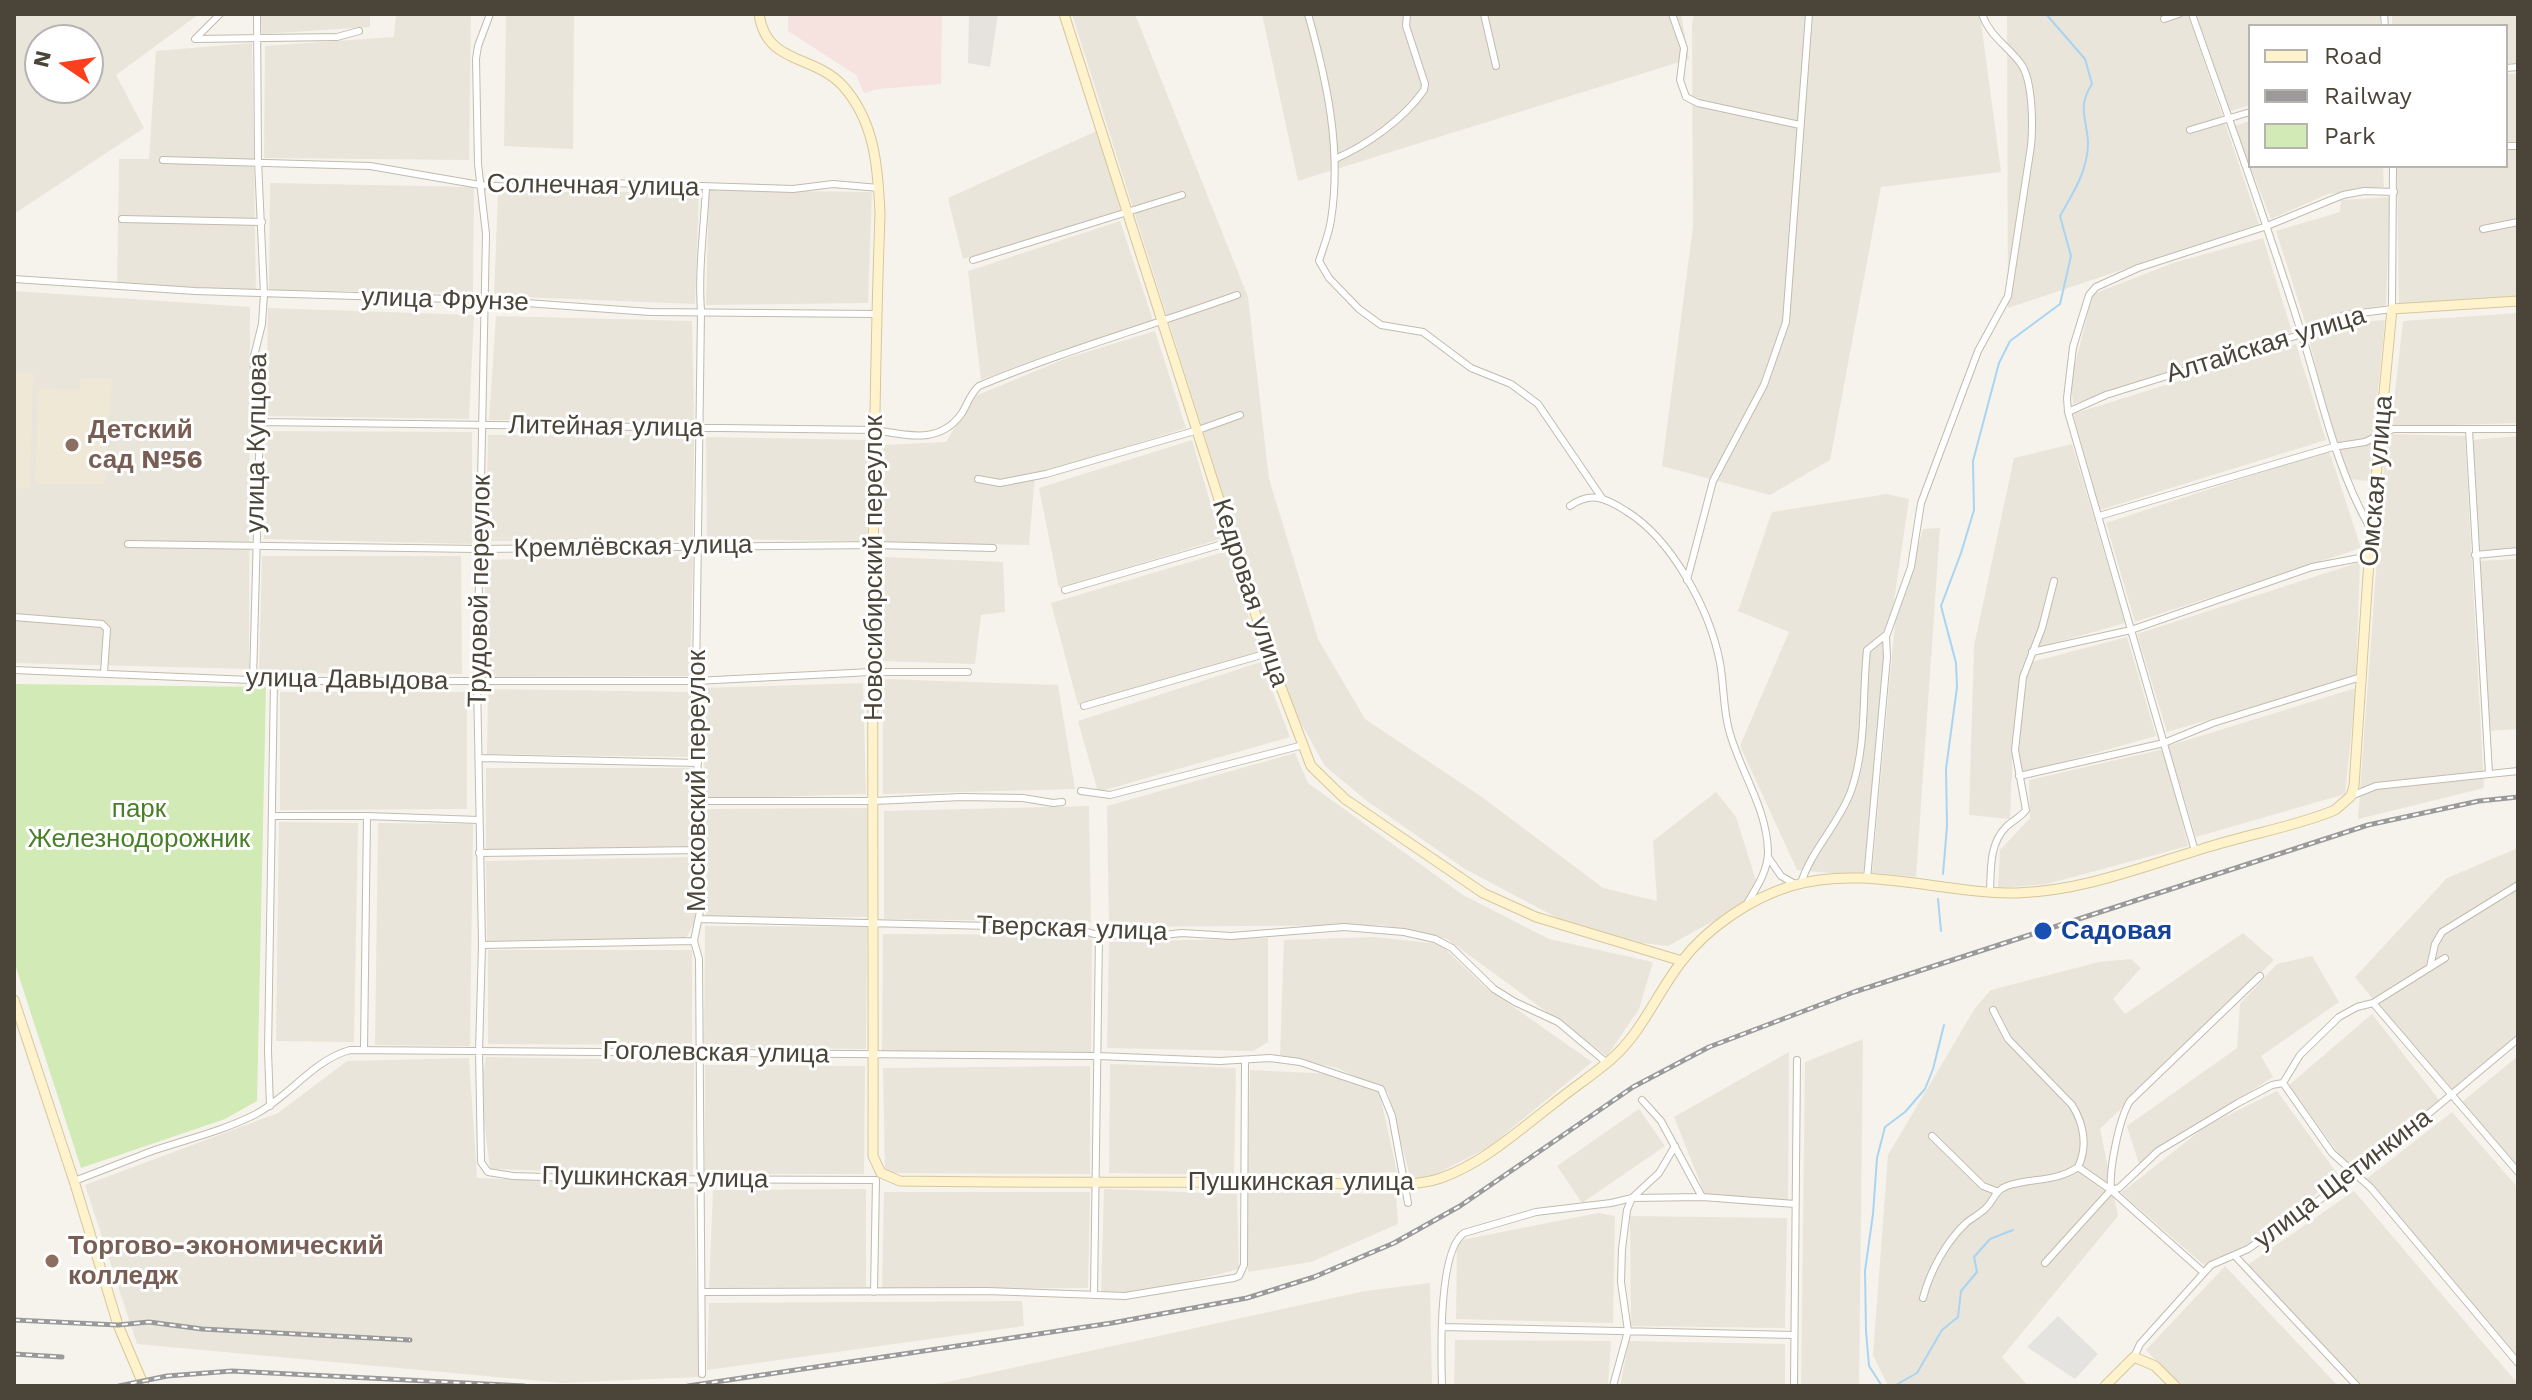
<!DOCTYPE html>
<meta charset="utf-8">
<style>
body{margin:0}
#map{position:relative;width:2532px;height:1400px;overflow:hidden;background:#f6f3ec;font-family:"Work Sans",sans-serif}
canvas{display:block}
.frame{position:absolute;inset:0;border:16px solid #4b4439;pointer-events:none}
.legend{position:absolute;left:2248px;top:24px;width:260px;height:144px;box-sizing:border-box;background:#fff;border:2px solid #b7b4b0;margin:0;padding:10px 14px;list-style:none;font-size:24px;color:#4b4439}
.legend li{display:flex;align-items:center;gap:16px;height:40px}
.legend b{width:40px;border:2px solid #b7b4b0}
.north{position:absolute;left:24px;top:24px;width:80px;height:80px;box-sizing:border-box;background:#fff;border:2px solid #b7b4b0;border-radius:50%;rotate:283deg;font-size:22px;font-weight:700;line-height:32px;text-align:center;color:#4b4439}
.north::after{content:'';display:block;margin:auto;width:28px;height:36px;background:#fc3f1d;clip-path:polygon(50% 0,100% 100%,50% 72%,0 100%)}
</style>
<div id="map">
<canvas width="2532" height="1400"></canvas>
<div class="frame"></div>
<ul class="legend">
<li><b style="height:10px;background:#fff3cd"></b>Road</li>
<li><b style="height:10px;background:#9a9a9a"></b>Railway</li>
<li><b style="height:22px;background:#d2eab5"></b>Park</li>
</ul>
<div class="north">N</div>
</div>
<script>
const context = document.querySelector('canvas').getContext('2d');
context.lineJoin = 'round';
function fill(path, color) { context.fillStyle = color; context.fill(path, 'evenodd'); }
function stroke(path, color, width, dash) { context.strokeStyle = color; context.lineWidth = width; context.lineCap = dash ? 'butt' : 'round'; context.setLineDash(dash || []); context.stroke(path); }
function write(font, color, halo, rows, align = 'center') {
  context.font = font + ' "Work Sans",sans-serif'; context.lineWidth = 6; context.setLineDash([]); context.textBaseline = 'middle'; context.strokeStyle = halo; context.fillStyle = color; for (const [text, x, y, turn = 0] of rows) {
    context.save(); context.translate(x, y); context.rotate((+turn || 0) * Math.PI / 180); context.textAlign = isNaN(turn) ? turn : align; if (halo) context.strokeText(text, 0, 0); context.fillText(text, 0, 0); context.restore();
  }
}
const residential = new Path2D(`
 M 14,14 L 199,14 L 116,75 L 144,128 L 14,214 ZM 88,40 L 88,88 L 40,88 L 40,40 Z
 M 261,14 L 370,14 L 370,27 L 262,34 Z
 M 396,14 L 471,14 L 469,160 L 264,158 L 265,46 L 394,37 Z
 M 506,14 L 574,14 L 573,149 L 504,146 Z
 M 1072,14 L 1135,14 L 1248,297 L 1269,479 L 1318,639 L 1365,719 L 1479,795 L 1603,888 L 1657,901 L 1653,841 L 1716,792 L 1736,817 L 1757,884 L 1746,903 L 1668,946 L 1622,941 L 1565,922 L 1465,869 L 1367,801 L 1325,766 L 1297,716 L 1272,650 Z
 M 1262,14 L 1681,14 L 1689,59 L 1298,181 Z
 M 1694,14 L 1980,14 L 2001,172 L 1881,187 L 1830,460 L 1770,495 L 1662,466 L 1693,226 L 1692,23 Z
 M 2007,14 L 2188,14 L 2259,224 L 2008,308 Z
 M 2380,14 L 2380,26 L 2250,26 L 2250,105 L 2228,112 L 2194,15 Z
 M 2392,14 L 2518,14 L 2518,63 L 2506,63 L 2506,26 L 2392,26 Z
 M 252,43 L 256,294 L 117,287 L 119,159 L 149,159 L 156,51 Z
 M 2518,73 L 2518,296 L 2399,304 L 2397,166 L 2506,166 L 2506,74 Z
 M 2250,121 L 2250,166 L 2383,166 L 2384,187 L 2328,194 L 2271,219 L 2234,126 Z
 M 1099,130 L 1121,212 L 963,259 L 948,198 Z
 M 270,183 L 474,187 L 473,293 L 269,290 Z
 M 709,190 L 872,192 L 868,303 L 706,305 Z
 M 498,192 L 699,192 L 695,304 L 494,296 Z
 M 2390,197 L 2386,305 L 2346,311 L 2306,325 L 2276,231 L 2340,212 L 2341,200 Z
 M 1120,221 L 1153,320 L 981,380 L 968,271 Z
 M 2263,238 L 2292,332 L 2073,404 L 2071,379 L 2093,294 L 2173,263 Z
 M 14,291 L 250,307 L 249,669 L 14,663 Z
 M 268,308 L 474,315 L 469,419 L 266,416 Z
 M 2518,313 L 2518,423 L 2391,427 L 2403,321 Z
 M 496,316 L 692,321 L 694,421 L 489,420 Z
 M 2385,320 L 2369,481 L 2349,479 L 2324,400 L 2308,335 L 2346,323 Z
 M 1155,331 L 1186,428 L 1035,475 L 1029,545 L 883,542 L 883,445 L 946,442 L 973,397 L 1067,358 Z
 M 2296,344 L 2326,440 L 2100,510 L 2073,414 Z
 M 265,431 L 472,432 L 472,544 L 264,539 Z
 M 2386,434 L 2465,436 L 2484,788 L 2358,819 Z
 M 488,435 L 694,435 L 693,540 L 486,541 Z
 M 2518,436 L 2518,548 L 2480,551 L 2472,440 Z
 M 706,437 L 867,440 L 868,541 L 707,539 Z
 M 1192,440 L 1221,539 L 1059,588 L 1039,488 Z
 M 2072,444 L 2125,623 L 2030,650 L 2022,667 L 2013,743 L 2010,819 L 1969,815 L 1974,646 L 2014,458 Z
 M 2329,450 L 2361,548 L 2135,622 L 2106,523 Z
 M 1887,494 L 1909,499 L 1892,615 L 1865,876 L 1797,870 L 1740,746 L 1789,632 L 1738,611 L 1772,512 Z
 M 1940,528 L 1916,877 L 1872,873 L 1895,623 L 1923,529 Z
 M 1227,551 L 1261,653 L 1078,705 L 1051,603 Z
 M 693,554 L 690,676 L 486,677 L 485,560 Z
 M 262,556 L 461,556 L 462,674 L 259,673 Z
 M 885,557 L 1003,562 L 1005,612 L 981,615 L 975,664 L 883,661 Z
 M 2518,559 L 2518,729 L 2489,731 L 2478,561 Z
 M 2360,562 L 2356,676 L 2167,732 L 2137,634 Z
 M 2127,637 L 2156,736 L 2020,774 L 2016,750 L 2028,663 Z
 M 1261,662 L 1290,737 L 1098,792 L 1078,721 Z
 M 883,679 L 1058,685 L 1075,789 L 883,794 Z
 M 863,683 L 866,794 L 705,799 L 702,688 Z
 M 2356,688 L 2345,794 L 2196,837 L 2168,746 Z
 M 488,689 L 691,692 L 690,757 L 487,754 Z
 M 280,692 L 467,692 L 467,809 L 280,810 Z
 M 2164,749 L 2188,846 L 2047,884 L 1998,888 L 2000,850 L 2030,818 L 2029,780 Z
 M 1295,753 L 1308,783 L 1463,895 L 1549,939 L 1653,962 L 1639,1009 L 1607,1056 L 1447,939 L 1383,925 L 1109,927 L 1107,806 Z
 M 486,768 L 692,768 L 692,847 L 486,849 Z
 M 1089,806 L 1091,922 L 884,919 L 884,811 Z
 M 867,808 L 867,917 L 706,918 L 706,809 Z
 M 279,822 L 358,823 L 354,1042 L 276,1041 Z
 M 378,823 L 473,824 L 470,1046 L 375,1045 Z
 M 2518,848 L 2518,1036 L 2449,1094 L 2355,977 L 2447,878 Z
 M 694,857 L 695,922 L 686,938 L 487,941 L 486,861 Z
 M 705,926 L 867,927 L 866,1049 L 704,1047 Z
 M 2243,933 L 2274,960 L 2100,1129 L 2118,1216 L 2002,1357 L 2028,1386 L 1888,1386 L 1873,1355 L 1888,1155 L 1975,1008 L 1991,990 L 2099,962 L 2131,959 L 2141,968 L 2113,999 L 2125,1014 Z
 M 883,934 L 1092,935 L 1091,1052 L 882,1051 Z
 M 1374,937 L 1440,944 L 1485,987 L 1592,1062 L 1489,1147 L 1436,1174 L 1411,1180 L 1388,1092 L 1337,1068 L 1280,1055 L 1284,940 Z
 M 1268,938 L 1268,1042 L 1253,1051 L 1107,1048 L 1109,942 Z
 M 488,950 L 692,950 L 692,1045 L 488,1044 Z
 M 2312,956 L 2339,1002 L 2261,1056 L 2273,1077 L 2139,1164 L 2127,1126 L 2237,1048 L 2240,1004 L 2277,964 Z
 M 2372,1014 L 2440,1101 L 2351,1171 L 2289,1085 Z
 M 1863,1039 L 1859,1386 L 1801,1386 L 1805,1062 Z
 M 1789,1052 L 1788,1202 L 1706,1197 L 1674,1117 Z
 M 2518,1056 L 2518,1166 L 2462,1102 Z
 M 486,1057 L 694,1061 L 693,1175 L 490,1169 L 480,1087 Z
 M 469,1058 L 477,1178 L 694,1187 L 699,1377 L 562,1383 L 137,1344 L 85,1185 L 278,1113 L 347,1061 Z
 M 1110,1064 L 1236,1068 L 1234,1175 L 1109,1173 Z
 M 705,1065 L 865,1066 L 864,1174 L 705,1174 Z
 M 1090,1066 L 1090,1174 L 885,1173 L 883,1068 Z
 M 1250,1070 L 1333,1074 L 1379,1091 L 1397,1172 L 1248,1176 Z
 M 2277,1091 L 2339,1176 L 2257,1240 L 2205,1266 L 2121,1193 L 2206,1126 Z
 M 1639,1109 L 1665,1146 L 1582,1203 L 1557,1166 Z
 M 2452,1112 L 2518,1188 L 2518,1357 L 2365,1180 Z
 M 866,1189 L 866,1287 L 709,1288 L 713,1190 Z
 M 1104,1189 L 1237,1194 L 1239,1269 L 1148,1292 L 1101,1293 Z
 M 2354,1191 L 2518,1384 L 2518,1386 L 2362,1386 L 2246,1266 Z
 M 884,1192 L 1090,1192 L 1088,1288 L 882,1289 Z
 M 1247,1192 L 1396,1194 L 1398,1224 L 1311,1262 L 1248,1272 Z
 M 1598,1213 L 1615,1216 L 1613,1323 L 1456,1319 L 1457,1241 Z
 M 1630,1216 L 1787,1218 L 1785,1328 L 1631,1326 Z
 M 2225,1266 L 2338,1386 L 2180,1386 L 2146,1350 Z
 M 1430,1283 L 1432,1386 L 912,1386 L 943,1383 L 1365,1291 Z
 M 1022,1301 L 1024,1326 L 707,1370 L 709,1303 Z
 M 1455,1340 L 1611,1341 L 1608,1386 L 1454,1386 Z
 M 1629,1341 L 1785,1344 L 1785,1386 L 1620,1386 Z`);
const industrial = new Path2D(`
 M 998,14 L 990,67 L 968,63 L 969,15 Z`);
const education = new Path2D(`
 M 14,373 L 33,373 L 30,487 L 14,489 Z
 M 81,379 L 112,379 L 104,484 L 35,484 L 39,389 L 80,390 Z`);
const medical = new Path2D(`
 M 788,14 L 942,14 L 941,84 L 878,89 L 864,93 L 856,75 L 788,31 Z`);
const green = new Path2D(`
 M 14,684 L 266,687 L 257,1101 L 225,1119 L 81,1168 L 14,961 Z`);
const parking = new Path2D(`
 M 2058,1316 L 2098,1354 L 2075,1379 L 2027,1347 Z`);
const stream = new Path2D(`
 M 1943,874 L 1947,826 L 1946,769 L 1957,687 L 1956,663 L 1941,606 L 1961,553 L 1974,510 L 1973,461 L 1999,363 L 2010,341 L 2060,304 L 2071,256 L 2060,216 C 2073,193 2087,172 2088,145 C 2088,120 2076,108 2092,84 L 2085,59 L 2046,14
 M 1938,899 L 1941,931
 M 1882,1386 L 1869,1366 L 1866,1331 L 1865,1271 L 1873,1214 L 1877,1158 L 1885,1127 L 1905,1112 L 1925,1089 L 1933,1069 L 1944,1025
 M 1894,1386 L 1917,1373 L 1942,1330 L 1958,1317 L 1961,1291 L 1977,1272 L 1974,1257 L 1990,1239 L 2013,1230`);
const street = new Path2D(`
 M 220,14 L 195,39 L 337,37 L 359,31
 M 490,14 L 478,46 L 476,59 L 478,164 L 486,234 L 477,681 L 482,945 L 479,1052 L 481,1162 L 488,1172 L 513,1176 L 606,1179 L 876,1180
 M 1308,14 C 1327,81 1342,150 1331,220 C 1329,234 1323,248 1319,261 L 1329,278 L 1359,309 L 1381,325 L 1423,332 L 1471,368 L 1511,384 L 1538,404 L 1602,498
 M 1484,14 L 1496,66
 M 1672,14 L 1684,48 L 1680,80 L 1686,97 L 1698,103 L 1800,125
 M 2192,14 C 2229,120 2268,225 2301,332 C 2322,399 2335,466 2370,528
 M 2384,14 L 2385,26
 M 2164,19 L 2179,14
 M 2506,68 L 2518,67
 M 2190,130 L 2250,112
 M 2506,146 L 2518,146
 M 1335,159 C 1367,145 1404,119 1424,90 L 1425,84 L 1406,26 L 1407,14
 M 163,160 L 370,166 L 480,185 L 512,187 L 541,188 L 611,183 L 793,189 L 833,184 L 879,188
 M 122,219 L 262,222
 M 2483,229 L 2518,222
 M 973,260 L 1182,195
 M 14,279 L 195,291 L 485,300 L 650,312 L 876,314
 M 2068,412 L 2106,395 L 2302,334 L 2345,315 L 2392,309 L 2393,166
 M 260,422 L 875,430 C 907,435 940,445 962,413 C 968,403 970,394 979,386 C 1063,351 1151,326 1237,295
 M 2469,430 L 2489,773
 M 978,479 L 1000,483 L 1046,474 L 1198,430 L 1240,415
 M 1570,506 C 1591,491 1606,498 1626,511 C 1672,539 1710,610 1720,663 C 1724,685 1723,708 1729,730 C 1740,772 1767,807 1768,852 C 1768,870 1757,887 1748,902
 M 2099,516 L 2333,447 L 2365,442 L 2393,429 L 2518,429
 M 128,544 L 478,549 L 874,545 L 993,548
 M 2475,555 L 2518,551
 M 1687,580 L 1713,481 L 1764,385 L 1786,322 L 1809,14
 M 1065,590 L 1233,541
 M 14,617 L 102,624 L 107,629 L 104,673
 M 2032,652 L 2131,630 L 2312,567 L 2370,556
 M 14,670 L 274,681 L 696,681 L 871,672 L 968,672
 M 253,680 L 260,422 L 253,360 L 262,324 L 264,294 L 258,161 L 257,14
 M 1084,706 L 1268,653
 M 480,758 L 698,763
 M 2019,776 L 2164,743 L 2213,723 L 2361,677
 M 1081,791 L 1110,795 L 1303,745
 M 2351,796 L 2376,786 L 2518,771
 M 700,801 L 874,801 L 961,797 L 1023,798 L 1053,803 L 1062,802
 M 273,816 L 367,816 L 479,820
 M 2195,851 L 2068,412 L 2067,398 L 2073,347 L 2089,295 L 2096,287 L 2138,268 L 2267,226 L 2343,195 L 2364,191 L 2394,192
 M 479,853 L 699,850
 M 1768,857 L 1781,876 L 1795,884
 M 1867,879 L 1887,657 L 1886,637
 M 1801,883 C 1812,849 1839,824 1851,791 C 1867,746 1862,697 1867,650 L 1887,634 L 1911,567 L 1921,503 L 1978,351 L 2008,296 L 2031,146 C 2033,126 2033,81 2021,64 C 2007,45 1990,37 1982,14
 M 1990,892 C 1991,870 1989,844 2006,827 C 2012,821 2021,817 2026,810 L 2015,750 L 2023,677 L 2042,628 L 2054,581
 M 699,919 L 1075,928 L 1094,934 L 1144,937 L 1182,933 L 1231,936 L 1344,927 L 1404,932 L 1435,939 L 1452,948 L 1494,989 L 1515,1002 L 1558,1022 L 1607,1063
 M 482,945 L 694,941
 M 2430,967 L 2435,944 L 2442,932 L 2518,885
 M 2373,1003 L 2518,1172
 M 1993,1010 L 2008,1039 L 2072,1105 C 2084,1124 2088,1147 2078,1167
 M 364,1049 L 367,816
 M 2283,1083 L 2332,1153 L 2371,1188 L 2518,1363
 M 1642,1100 L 1661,1121 L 1702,1197
 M 270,1106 L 268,1051 L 274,681
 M 1932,1136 L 1983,1186 L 1996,1191
 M 2078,1167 L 2111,1190 L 2203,1272
 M 74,1181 C 101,1171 128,1160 155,1150 C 188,1139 222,1131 254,1115 C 288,1098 313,1060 350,1050 L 1098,1056 L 1220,1061 L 1270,1058 L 1300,1062 L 1381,1089 L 1392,1116 L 1408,1203
 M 2111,1190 C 2109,1169 2119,1119 2130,1101 L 2260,976
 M 2235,1256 L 2357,1386
 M 2045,1263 L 2111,1190 L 2119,1188 L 2158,1151 L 2238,1103 L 2272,1085 L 2283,1083 L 2300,1055 L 2339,1017 L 2357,1007 L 2373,1003 L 2445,958
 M 703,1292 L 987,1291 L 1125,1296 L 1234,1278 L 1239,1276 L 1244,1265 L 1245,1060
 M 874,1292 L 876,1180
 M 1094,1295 L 1099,934
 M 1923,1298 C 1930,1271 1946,1242 1966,1223 C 1972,1218 1980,1214 1986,1208 C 1995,1199 1994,1191 2007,1186 C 2030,1178 2057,1182 2078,1167
 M 1443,1327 L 1794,1335
 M 2134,1357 L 2140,1344 L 2211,1265 L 2248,1249 L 2354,1176 L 2518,1039
 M 702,1374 L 699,959 L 694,941 L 700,911 L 696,681 L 701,311 C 698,270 704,229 706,187
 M 1442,1386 C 1441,1354 1438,1251 1464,1233 L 1536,1212 L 1611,1203 L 1632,1198 L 1702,1197 L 1795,1204
 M 1613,1386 L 1628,1331 L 1621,1282 L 1622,1249 L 1627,1210 L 1632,1198 L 1659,1173 L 1675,1146
 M 1794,1386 L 1797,1060`);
const secondary = new Path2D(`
 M 759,14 C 766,65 814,54 843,86 C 875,122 878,168 880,214 C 869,528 874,842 873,1156 L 881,1173 L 900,1181 C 1031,1183 1162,1182 1293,1182 C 1334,1182 1403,1191 1441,1178 C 1483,1163 1517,1132 1552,1105 C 1570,1090 1590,1077 1608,1062 C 1642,1034 1656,994 1682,961 C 1707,928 1751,898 1791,886 C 1864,864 1942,894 2017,893 C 2085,891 2150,864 2215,845 C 2254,833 2297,826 2335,810 L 2351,796 L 2354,786 L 2371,530 L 2392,309 L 2518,301
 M 1064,14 L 1268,653 L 1311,766 L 1345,799 L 1483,893 L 1536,917 L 1682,961
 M 14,1000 L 74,1181 L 118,1325 L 144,1386
 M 2105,1386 L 2134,1357 L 2155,1366 L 2175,1386`);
const rail = new Path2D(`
 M 14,1320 L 118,1325 L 149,1322 L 202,1329 L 410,1340
 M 14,1354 L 62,1357
 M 119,1386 L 167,1376 L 232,1371 L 524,1386
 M 688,1386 L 1112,1323 L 1247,1298 L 1314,1277 L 1394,1243 L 1460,1206 L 1633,1087 L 1709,1047 L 1854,992 L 2368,825 L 2479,801 L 2518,797`);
const markers = [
 [72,445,8,"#8d6e63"],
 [2043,931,10,"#1a4fb4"],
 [52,1261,8,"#8d6e63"]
];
const streetNames = [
 ["Солнечная улица",593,186,1],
 ["улица Фрунзе",445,300,2],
 ["Алтайская улица",2266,345,-17],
 ["Литейная улица",606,427,1],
 ["улица Купцова",257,443,-89],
 ["Омская улица",2377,481,-85],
 ["Кремлёвская улица",633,547,-1],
 ["Новосибирский переулок",874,568,-90],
 ["Трудовой переулок",480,591,-89],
 ["Кедровая улица",1250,593,72],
 ["улица Давыдова",347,680,1],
 ["Московский переулок",697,781,-90],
 ["Тверская улица",1072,929,2],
 ["Гоголевская улица",716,1053,1],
 ["Пушкинская улица",655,1178,1],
 ["улица Щетинкина",2343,1179,-37],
 ["Пушкинская улица",1301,1182]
];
const educationNames = [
 ["Детский",88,430],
 ["сад №56",88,460],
 ["Торгово-экономический",68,1246],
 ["колледж",68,1276]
];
const parkNames = [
 ["парк",139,809],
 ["Железнодорожник",139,839]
];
const transitNames = [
 ["Садовая",2061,931]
];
fill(residential, '#eae5da');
fill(industrial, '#e6e2dd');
fill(education, '#efe8d6');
fill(medical, '#f6e3e0');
fill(green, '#d2eab5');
fill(parking, '#e5e3e0');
stroke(stream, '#a9d4f2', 2);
stroke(street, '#c2bbae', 8);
stroke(secondary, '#d6c79b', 11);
stroke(street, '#fff', 6);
stroke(secondary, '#fff3cd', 9);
stroke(rail, '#9a9a9a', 5);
stroke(rail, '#fff', 2, [6]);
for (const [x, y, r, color] of markers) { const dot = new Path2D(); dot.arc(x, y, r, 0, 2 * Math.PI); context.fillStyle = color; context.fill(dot); stroke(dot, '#fff', 3); }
write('26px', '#4b4439', '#fff', streetNames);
write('bold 26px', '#785e54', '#fff', educationNames, 'left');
write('26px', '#4a7f2a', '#fff', parkNames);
write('bold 26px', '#164399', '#fff', transitNames, 'left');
</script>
